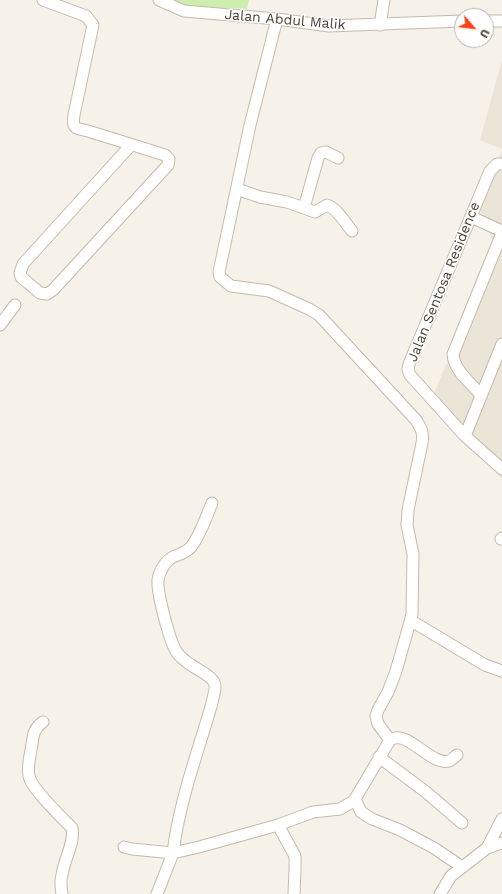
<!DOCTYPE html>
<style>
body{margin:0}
#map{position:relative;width:502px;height:894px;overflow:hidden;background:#f6f2e9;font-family:"Work Sans",sans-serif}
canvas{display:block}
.north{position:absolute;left:454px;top:8px;width:40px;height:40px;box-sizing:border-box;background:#fff;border:1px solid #b7b4af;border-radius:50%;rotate:118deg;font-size:11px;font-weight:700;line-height:16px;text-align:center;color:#4a4336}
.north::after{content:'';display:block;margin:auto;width:14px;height:18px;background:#ff4317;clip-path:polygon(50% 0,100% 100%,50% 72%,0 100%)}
</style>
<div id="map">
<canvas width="502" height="894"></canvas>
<div class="north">U</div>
</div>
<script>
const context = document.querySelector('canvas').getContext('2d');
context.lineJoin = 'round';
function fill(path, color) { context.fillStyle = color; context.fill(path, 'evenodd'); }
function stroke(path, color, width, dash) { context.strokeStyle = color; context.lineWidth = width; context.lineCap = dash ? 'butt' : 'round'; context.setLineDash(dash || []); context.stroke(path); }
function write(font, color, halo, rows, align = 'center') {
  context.font = font + ' "Work Sans",sans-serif'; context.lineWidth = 3; context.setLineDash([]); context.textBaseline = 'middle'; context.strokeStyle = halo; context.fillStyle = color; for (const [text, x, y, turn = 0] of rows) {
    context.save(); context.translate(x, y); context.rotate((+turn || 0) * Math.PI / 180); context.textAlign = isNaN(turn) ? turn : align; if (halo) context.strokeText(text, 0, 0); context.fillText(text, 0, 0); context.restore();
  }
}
const residential = new Path2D(`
 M 502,60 L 502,149 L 480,140 Z
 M 502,150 L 502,479 L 431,400 L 496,248 L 480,210 Z`);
const green = new Path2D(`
 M 174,0 L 249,0 L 247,9 L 186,6 Z`);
const minor = new Path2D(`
 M 43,0 L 86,16 L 93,25 L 74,115 C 72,130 76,128 88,131 L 165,155 L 169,159 L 168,165 L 53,290 L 47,294 L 40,293 L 21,277 L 20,273 L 23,264 L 131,145
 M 159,0 L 184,11 L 277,19 L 329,26 L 462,21
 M 486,21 L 502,21
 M 380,25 L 384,0
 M 502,164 L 497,164 L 490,171 L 409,364 L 408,370 L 410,375 L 465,436 L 502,469
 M 237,189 L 260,197 L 287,202 L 315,212 L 327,205 C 338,209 345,223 352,231
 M 304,208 L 318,158 L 321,153 L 326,152 L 338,158
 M 471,217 L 502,231
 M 0,325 L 15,305
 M 481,395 C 471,383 454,371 453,354 L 502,233
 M 465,436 L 502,344
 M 212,503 C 206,517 201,534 191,547 C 186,553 179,554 173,557 C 165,561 159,572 158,580 C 157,593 169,639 176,651 C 178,655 183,659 187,662 C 195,669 208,673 214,682 C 217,687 213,697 212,703 C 198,752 179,802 173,853 L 199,847 L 278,825 L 313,812 L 340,809 L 352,802 L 355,799 L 390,740 L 378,724 L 376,716 L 378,710 L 388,692 L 396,671 L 410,622 L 412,614 L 413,554 L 407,525 L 408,510 L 422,443 C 424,433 421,428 416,420 L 319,315 L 309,309 L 269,291 L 231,286 L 220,277 L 219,272 L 250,125 L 277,19
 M 501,539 L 502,538
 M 410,622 L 415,623 L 485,665 L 502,671
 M 43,722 C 34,728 33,735 32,745 C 30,755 27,767 29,776 C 31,788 62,818 72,828 C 75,843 64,859 62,875 C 60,881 61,888 62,894
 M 390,740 C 407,728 430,766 449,761 C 452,760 454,757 457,755
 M 379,757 L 426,792 L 462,823
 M 355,799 L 361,812 L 372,819 L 400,830 L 434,848 L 462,867
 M 278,825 L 295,856 L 295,869 L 294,894
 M 124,847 L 132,849 L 173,853 L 157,894
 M 487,848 L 502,819
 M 440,894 L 451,876 L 487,848 L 502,843`);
const streetNames = [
 ["Jalan Abdul Malik",285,20,5],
 ["Jalan Sentosa Residence",444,282,-68]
];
fill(residential, '#eae5d6');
fill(green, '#ceeeae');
stroke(minor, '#c3bbaa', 13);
stroke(minor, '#fff', 11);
write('14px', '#4a4336', '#fff', streetNames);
</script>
